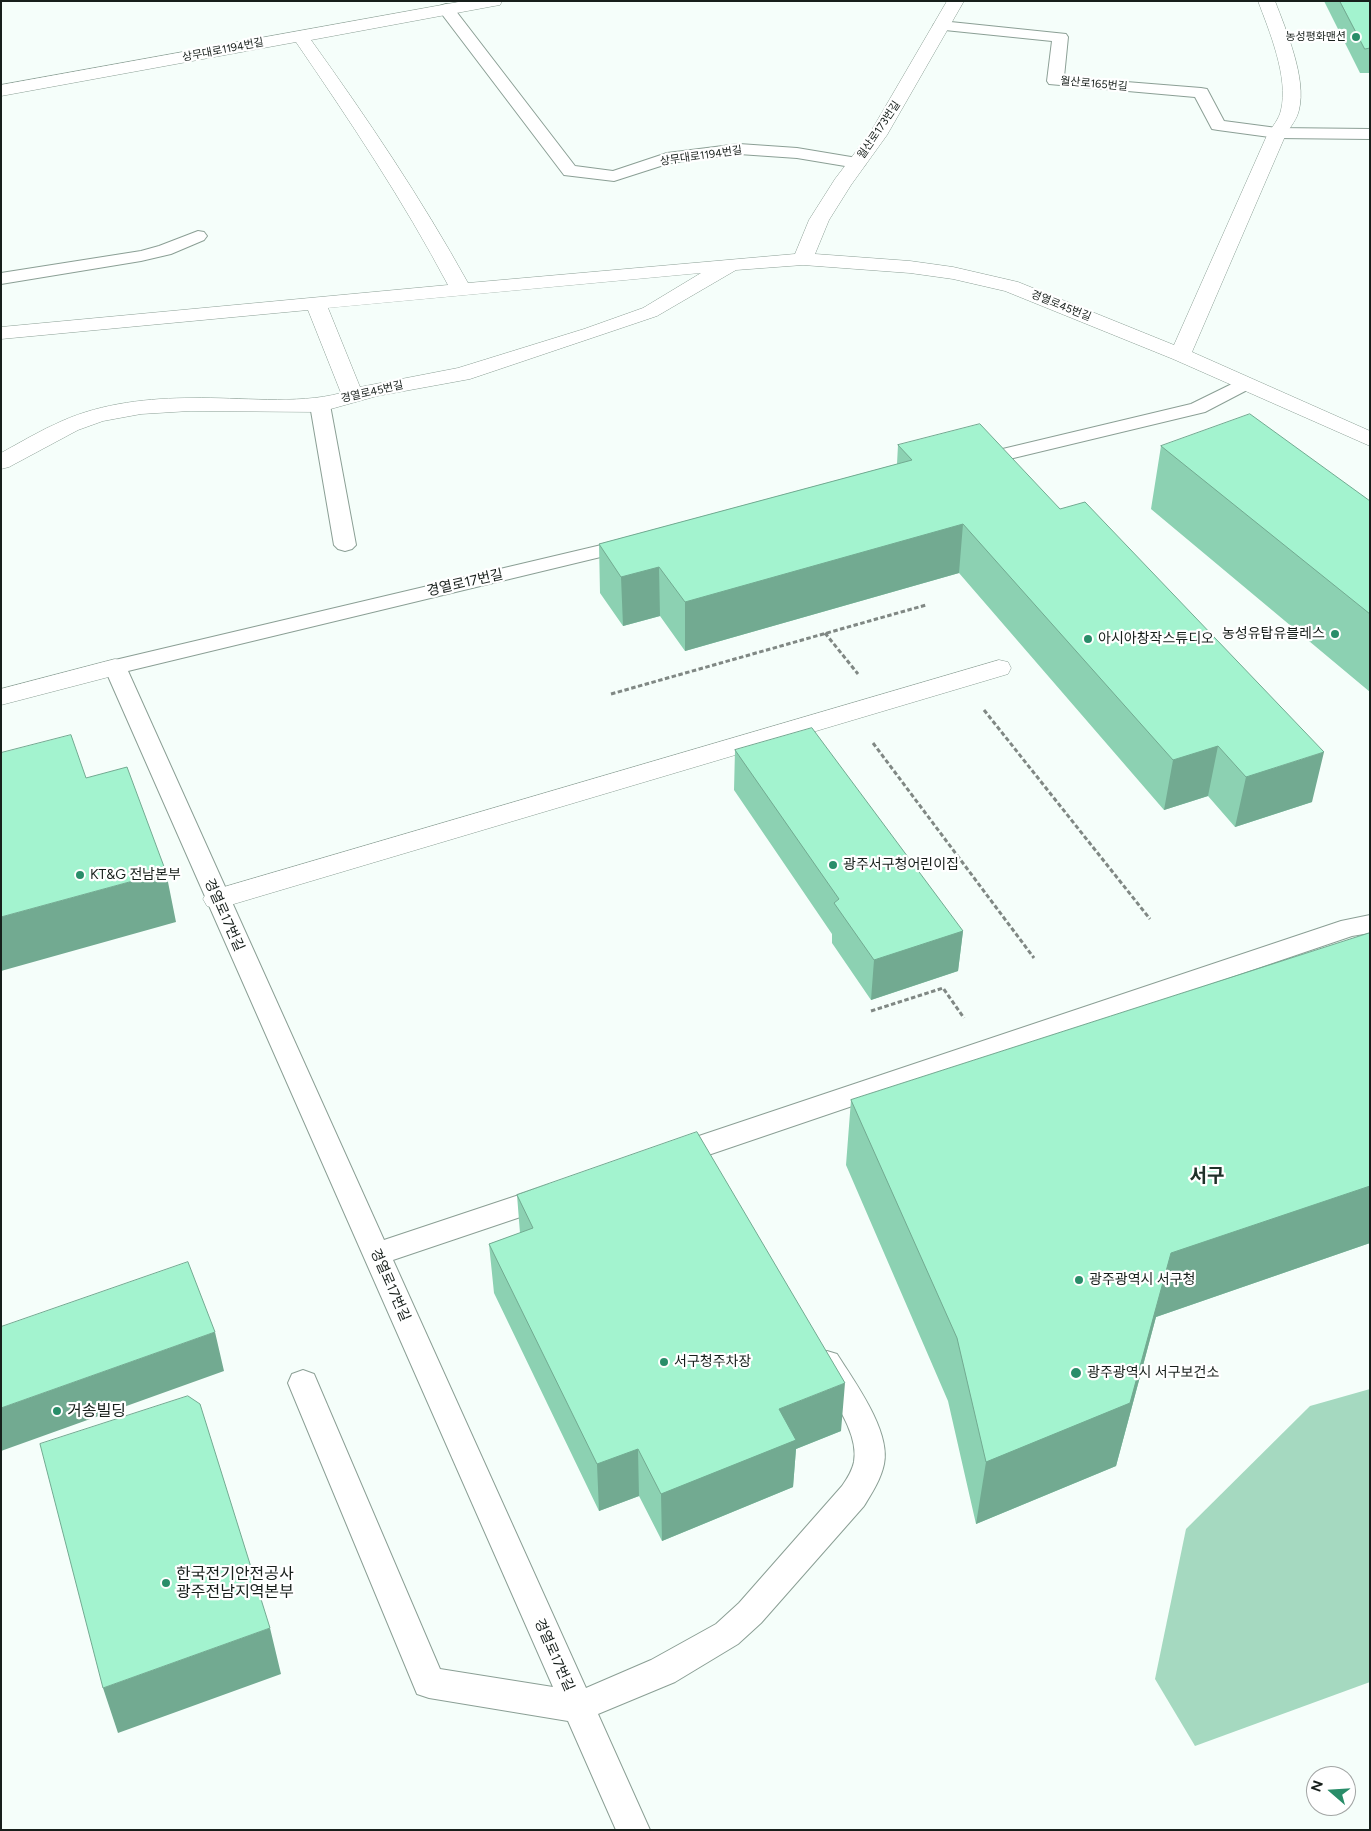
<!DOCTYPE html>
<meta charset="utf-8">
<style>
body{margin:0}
#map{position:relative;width:1371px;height:1831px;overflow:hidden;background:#f5fefa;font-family:Figtree,sans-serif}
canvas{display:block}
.frame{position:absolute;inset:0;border:2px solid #171f1b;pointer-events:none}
.north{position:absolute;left:1306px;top:1766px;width:50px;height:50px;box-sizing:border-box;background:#fff;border:1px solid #a2a5a4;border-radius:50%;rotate:289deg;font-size:14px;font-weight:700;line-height:20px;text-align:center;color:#171f1b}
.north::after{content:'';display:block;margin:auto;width:18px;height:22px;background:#298d69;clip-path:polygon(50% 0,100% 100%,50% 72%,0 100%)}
</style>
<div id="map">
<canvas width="1371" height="1831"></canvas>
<div class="frame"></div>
<div class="north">N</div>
</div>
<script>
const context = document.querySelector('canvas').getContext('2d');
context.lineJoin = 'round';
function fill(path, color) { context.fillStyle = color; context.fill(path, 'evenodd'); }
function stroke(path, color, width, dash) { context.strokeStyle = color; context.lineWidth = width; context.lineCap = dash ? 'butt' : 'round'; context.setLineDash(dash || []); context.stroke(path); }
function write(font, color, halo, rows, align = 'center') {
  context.font = font + ' Figtree,"Noto Sans KR",sans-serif'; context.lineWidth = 4.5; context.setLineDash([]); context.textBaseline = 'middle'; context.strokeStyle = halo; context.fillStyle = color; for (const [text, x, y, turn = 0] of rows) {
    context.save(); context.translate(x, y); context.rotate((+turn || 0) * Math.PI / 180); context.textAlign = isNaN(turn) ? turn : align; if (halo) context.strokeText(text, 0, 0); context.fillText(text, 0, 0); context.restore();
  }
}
const green = new Path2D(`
 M 1370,1389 L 1370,1682 L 1195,1746 L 1155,1679 L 1186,1529 L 1310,1406 Z`);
const path = new Path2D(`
 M 825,633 L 858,674
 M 611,694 L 926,605
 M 984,710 L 1150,919
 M 873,743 L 1034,958
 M 871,1011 L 943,988 L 964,1018`);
const service = new Path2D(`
 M 446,4 L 452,6 L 575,166 L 613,171 L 667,153 L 739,144 L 797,148 L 863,159 L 866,163 L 863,167 L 857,168 L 797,158 L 739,154 L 670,163 L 614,181 L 564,175 L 438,9 L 440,6 Z
 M 941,21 L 1066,34 L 1068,37 L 1064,77 L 1201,88 L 1207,89 L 1224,121 L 1277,128 L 1370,129 L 1370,139 L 1277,138 L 1218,130 L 1212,129 L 1195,97 L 1049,84 L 1047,81 L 1052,41 L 935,29 L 933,26 L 935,23 Z
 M 198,231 L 204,232 L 207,236 L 204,240 L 171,254 L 141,261 L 1,284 L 1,273 L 141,251 L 159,246 Z
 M 1244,378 L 1251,380 L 1254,384 L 1251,388 L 1205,412 L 976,467 L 969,465 L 966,461 L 969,457 L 1191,404 Z
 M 320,399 L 327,401 L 330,405 L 356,545 L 352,549 L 345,551 L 338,549 L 334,545 L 310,405 L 313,401 Z
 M 631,538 L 638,540 L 642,544 L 638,548 L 128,671 L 384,1240 L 549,1185 L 559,1188 L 563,1196 L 559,1204 L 393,1260 L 586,1688 L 651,1660 L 716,1624 L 739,1603 L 842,1486 C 847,1479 852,1471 854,1462 C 860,1430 826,1391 812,1363 L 817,1354 L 827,1351 L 837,1354 C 854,1381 891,1431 884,1464 C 881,1479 872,1493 864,1506 L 761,1623 L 738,1644 L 675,1682 L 598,1714 L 650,1830 L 616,1830 L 568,1721 L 429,1698 L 417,1694 L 288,1383 L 292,1374 L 303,1370 L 314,1374 L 440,1669 L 553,1687 L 104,667 L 107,662 L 115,660 Z
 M 1370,915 L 1370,933 L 1352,936 L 673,1167 L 663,1164 L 659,1156 L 663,1148 L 1341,921 Z`);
const pedestrian = new Path2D(`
 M 999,660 L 1008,662 L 1011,668 L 1008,674 L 217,909 L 207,906 L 203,899 L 207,892 Z`);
const minor = new Path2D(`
 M 464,1 L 502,1 L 500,5 L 494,6 L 311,40 C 367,118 421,198 468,283 L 795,254 L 809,220 L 835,179 L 870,133 L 947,1 L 964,1 L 887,135 L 851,185 L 829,220 L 815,254 L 910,261 L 953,267 L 1018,282 L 1174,345 L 1268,133 C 1273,126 1279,119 1281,110 C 1289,78 1269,30 1258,1 L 1275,1 C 1286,30 1307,79 1299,110 C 1297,119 1291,126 1286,134 L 1192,352 L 1370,431 L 1370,446 L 1173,359 L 1005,291 L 953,279 L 910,273 L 803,265 L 736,270 L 657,316 L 470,379 L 377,396 L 320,412 L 190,411 L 141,414 L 103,421 L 78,430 L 9,467 L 1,469 L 1,453 C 21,442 41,430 62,421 C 102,403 150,398 193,398 C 239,397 297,405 341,393 L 308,310 L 1,339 L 1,327 L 448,285 C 403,200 350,121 296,42 L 1,96 L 1,85 ZM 701,273 L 643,308 L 584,329 L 458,368 L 360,387 L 328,308 Z
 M 115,659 L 124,661 L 127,667 L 124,673 L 1,705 L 1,689 Z`);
const wall = new Path2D(`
 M 1324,1 L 1370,1 L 1370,73 L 1360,73 Z
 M 898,445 L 1312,802 L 1235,827 L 1208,796 L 1164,810 L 959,573 L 685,651 L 660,616 L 623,626 L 600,593 L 599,544 L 897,464 Z
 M 1161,446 L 1370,501 L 1370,692 L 1151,509 Z
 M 735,750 L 963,931 L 958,971 L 871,1000 L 832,943 L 832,934 L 734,790 Z
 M 1370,933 L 1370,1243 L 1156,1317 L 1116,1466 L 976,1524 L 948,1401 L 846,1165 L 851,1100 Z
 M 517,1195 L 841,1431 L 796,1449 L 793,1487 L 662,1541 L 639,1496 L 599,1511 L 494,1293 L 489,1244 L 520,1233 Z`);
const shadedWall = new Path2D(`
 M 963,524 L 959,573 L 685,651 L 685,602 Z
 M 659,567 L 660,616 L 623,626 L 621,577 Z
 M 1218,746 L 1208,796 L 1164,810 L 1173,760 Z
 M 1324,752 L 1312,802 L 1235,827 L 1246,777 Z
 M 166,872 L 176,922 L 1,971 L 1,917 Z
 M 963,931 L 958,971 L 871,1000 L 874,960 Z
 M 1370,1186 L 1370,1243 L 1156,1317 L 1116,1466 L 976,1524 L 986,1462 L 1171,1253 Z
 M 215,1332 L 224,1371 L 1,1451 L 1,1408 Z
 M 845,1383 L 841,1431 L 796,1449 L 793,1487 L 662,1541 L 661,1494 L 779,1409 Z
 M 638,1449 L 639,1496 L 599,1511 L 597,1464 Z
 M 270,1628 L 281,1674 L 118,1733 L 103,1688 Z`);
const building = new Path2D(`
 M 1340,1 L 1370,1 L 1370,48 L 1365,49 Z
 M 1250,414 L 1370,501 L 1370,614 L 1161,446 Z
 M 980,424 L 1060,509 L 1085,502 L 1324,752 L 1246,777 L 1218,746 L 1173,760 L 963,524 L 685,602 L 659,567 L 621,577 L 599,544 L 912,460 L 898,445 Z
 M 812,728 L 963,931 L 874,960 L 834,903 L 839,899 L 735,750 Z
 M 71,735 L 86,778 L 127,767 L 166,872 L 1,917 L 1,753 Z
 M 1370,933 L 1370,1186 L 1171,1253 L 1130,1403 L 986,1462 L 957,1338 L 851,1100 Z
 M 697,1132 L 845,1383 L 779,1409 L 796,1440 L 661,1494 L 638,1449 L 597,1464 L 489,1244 L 533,1228 L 517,1195 Z
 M 188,1262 L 215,1332 L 1,1408 L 1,1327 Z
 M 188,1396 L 200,1404 L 270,1628 L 103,1688 L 40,1444 Z`);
const markers = [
 [1356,37,5,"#298d69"],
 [1335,634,5,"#298d69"],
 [1088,639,5,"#298d69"],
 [833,865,5,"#298d69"],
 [80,875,5,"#298d69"],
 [1079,1280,5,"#298d69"],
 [664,1362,5,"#298d69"],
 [1076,1373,6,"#298d69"],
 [57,1411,5,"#298d69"],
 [166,1583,5,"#298d69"]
];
const farPoinames = [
 ["농성평화맨션",1346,37]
];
const farStreetnames = [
 ["상무대로1194번길",223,50,-11],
 ["월산로165번길",1094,84,5],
 ["월산로173번길",879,130,-56],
 ["상무대로1194번길",701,156,-8],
 ["경열로45번길",1061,306,22],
 ["경열로45번길",372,392,-13]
];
const streetNames = [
 ["경열로17번길",465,583,-13],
 ["경열로17번길",224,915,66],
 ["경열로17번길",390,1285,66],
 ["경열로17번길",554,1655,66]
];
const poiNames = [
 ["농성유탑유블레스",1325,634,"right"],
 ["아시아창작스튜디오",1098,639],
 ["광주서구청어린이집",843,865],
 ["KT&G 전남본부",90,875],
 ["광주광역시 서구청",1089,1280],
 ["서구청주차장",674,1362],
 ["광주광역시 서구보건소",1087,1373]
];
const nearPoinames = [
 ["거송빌딩",67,1411],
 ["한국전기안전공사",176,1574],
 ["광주전남지역본부",176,1592]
];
const districtNames = [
 ["서구",1207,1176]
];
fill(green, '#a5d9c0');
stroke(service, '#8b9f95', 2);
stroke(pedestrian, '#8b9f95', 1);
stroke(minor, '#8b9f95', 1);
stroke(path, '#808884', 3, [4.5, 2.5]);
fill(service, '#fff');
fill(pedestrian, '#fff');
fill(minor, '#fff');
fill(wall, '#8cd1b2');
fill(shadedWall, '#72aa91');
fill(building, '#a3f3cf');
stroke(building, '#72aa91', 1);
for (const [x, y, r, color] of markers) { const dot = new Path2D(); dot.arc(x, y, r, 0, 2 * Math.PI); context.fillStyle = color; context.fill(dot); stroke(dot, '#fff', 2); }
write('11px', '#171f1b', '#fff', farPoinames, 'right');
write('11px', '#171f1b', '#fff', farStreetnames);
write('14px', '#171f1b', '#fff', streetNames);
write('14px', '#171f1b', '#fff', poiNames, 'left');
write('16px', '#171f1b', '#fff', nearPoinames, 'left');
write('bold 19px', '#1f3129', '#fff', districtNames);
</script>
